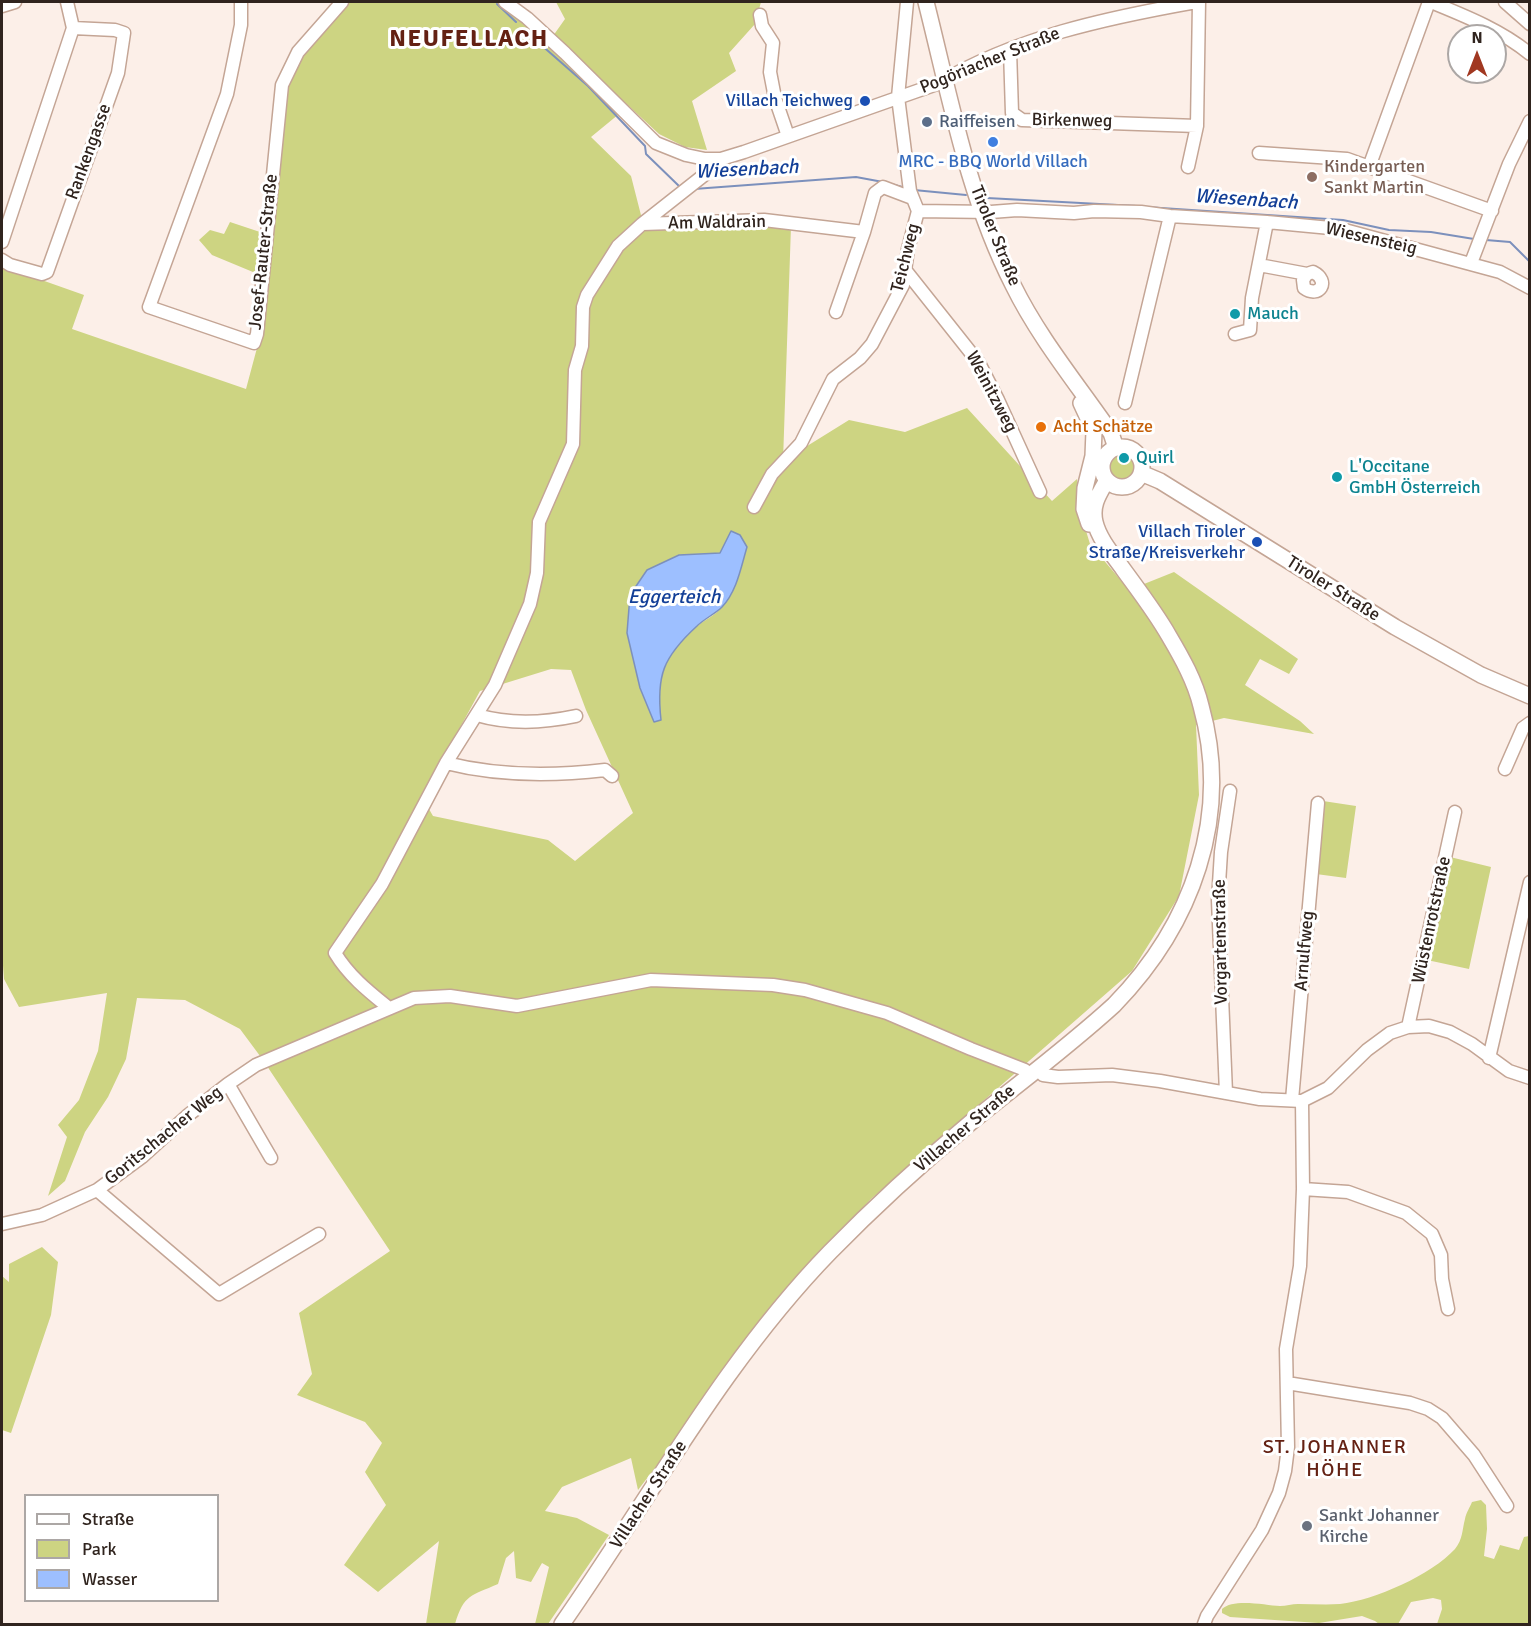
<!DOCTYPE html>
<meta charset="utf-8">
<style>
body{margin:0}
#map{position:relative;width:1531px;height:1626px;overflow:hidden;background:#fcefe8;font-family:Signika,sans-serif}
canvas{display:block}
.frame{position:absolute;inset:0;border:3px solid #30241e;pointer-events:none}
.legend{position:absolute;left:24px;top:1494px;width:195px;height:108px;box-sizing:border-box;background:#fff;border:2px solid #aca7a5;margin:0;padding:8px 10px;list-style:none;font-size:18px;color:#30241e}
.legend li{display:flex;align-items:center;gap:12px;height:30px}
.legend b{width:30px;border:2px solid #aca7a5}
.north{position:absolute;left:1447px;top:24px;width:60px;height:60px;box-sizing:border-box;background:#fff;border:2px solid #aca7a5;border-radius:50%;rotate:0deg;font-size:16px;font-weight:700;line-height:24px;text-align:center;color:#30241e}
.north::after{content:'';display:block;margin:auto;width:21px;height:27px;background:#a13821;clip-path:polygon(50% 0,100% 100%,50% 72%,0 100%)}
</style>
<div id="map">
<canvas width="1531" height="1626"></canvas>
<div class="frame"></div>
<ul class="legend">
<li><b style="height:8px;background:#fff"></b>Straße</li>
<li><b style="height:16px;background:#cdd482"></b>Park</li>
<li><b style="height:16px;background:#9dbfff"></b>Wasser</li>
</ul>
<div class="north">N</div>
</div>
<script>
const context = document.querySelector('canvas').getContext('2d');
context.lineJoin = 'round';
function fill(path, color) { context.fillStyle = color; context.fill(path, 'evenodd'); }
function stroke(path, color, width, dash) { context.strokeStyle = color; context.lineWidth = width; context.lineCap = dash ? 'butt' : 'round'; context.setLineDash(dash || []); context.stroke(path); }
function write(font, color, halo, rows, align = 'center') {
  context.font = font + ' Signika,sans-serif'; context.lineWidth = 6; context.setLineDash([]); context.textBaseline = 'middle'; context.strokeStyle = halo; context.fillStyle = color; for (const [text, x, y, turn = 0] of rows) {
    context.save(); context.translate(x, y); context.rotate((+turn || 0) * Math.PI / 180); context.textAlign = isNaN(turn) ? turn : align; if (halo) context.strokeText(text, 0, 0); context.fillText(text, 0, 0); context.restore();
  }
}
const green = new Path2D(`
 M 348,2 L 500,2 L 528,23 L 619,114 L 591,137 L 631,176 L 643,223 L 791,226 L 783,461 L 849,420 L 905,432 L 967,408 L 1052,501 L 1077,479 L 1080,511 L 1090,544 L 1129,590 L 1174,572 L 1298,659 L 1289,674 L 1260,659 L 1245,685 L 1300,721 L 1314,734 L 1224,718 L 1196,725 L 1199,795 L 1179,896 L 1132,971 L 871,1199 L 816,1258 L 638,1490 L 631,1458 L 562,1487 L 545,1511 L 577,1518 L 609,1535 L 548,1624 L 535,1624 L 549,1567 L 542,1563 L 531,1582 L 516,1578 L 514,1551 L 506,1558 L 498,1584 C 471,1596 464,1594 455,1624 L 426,1624 L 439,1541 L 378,1592 L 344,1565 L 386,1505 L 365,1472 L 382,1443 L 365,1422 L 297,1395 L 312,1374 L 299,1313 L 390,1251 L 263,1060 L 240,1029 L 185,1000 L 137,998 L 126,1059 L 108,1097 L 85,1132 L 65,1181 L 48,1196 L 67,1137 L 58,1125 L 79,1100 L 98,1051 L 107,993 L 19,1007 L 4,979 L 2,952 L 2,266 L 84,295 L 72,329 L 246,389 L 261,333 L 265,277 L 212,255 L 199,240 L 210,230 L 224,234 L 230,222 L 269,235 L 284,85 L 305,52 ZM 731,531 L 740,535 C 737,548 727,600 722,607 C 716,615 704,620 696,627 C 663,658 656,675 661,720 L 654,722 L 640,688 L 627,633 L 630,595 L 647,570 L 679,555 L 720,553 ZM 551,669 L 571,670 L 586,710 L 633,813 L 575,861 L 548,840 L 433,816 L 422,797 L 480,691 Z
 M 556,2 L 761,2 L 755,24 L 729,53 L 736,71 L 692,101 L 707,150 L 685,147 L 659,134 L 553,36 L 565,19 Z
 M1106 467a16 16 0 1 1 32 0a16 16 0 1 1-32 0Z
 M 1323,801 L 1356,806 L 1346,878 L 1316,874 Z
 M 1450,857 L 1491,867 L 1469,969 L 1427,960 Z
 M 42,1247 L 58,1262 L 51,1315 L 11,1433 L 2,1430 L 2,1276 L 9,1282 L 9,1264 Z
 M 1481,1500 L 1486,1505 L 1487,1529 L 1484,1556 L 1494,1559 L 1500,1545 L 1519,1550 L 1524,1537 L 1529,1536 L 1529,1624 L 1437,1624 L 1442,1609 L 1441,1600 L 1433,1598 L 1411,1602 L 1398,1624 L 1379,1624 L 1375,1621 L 1362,1616 L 1319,1623 L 1230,1617 L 1222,1613 L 1222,1609 C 1233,1598 1265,1605 1280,1606 C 1286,1606 1292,1604 1298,1604 C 1312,1604 1326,1605 1340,1604 C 1375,1600 1431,1575 1455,1549 C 1463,1539 1462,1530 1465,1519 C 1466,1513 1470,1507 1472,1502 Z`);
const water = new Path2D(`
 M 731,531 L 740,535 L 747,547 C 741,567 737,591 722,607 C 715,614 704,619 697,626 C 663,657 656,676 661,720 L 654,722 L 640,688 L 627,633 L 630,595 L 647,570 L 679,555 L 720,553 Z`);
const stream = new Path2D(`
 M 497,4 L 516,22
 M 523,29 L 588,86 L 645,146 L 646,154 L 680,187
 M 891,184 L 906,188
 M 694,189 L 856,177 L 883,182
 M 914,190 L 966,195
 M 987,198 L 1137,206
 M 1146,207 L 1343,220 L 1389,230 L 1431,232 L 1474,239
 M 1486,240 L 1510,242 L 1530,262`);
const minor = new Path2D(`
 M 241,2 L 241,25 L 227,94 L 149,307 L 254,343 L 257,334 L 282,85 L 298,52 L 342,2
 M 505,2 L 527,18 L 565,53 L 656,143 L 686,155 L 705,159 L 721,159 L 744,152 L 937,84 C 1016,37 1106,18 1196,2
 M 1431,2 C 1465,16 1501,30 1530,54
 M 1505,2 L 1530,24
 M 2,6 L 15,2
 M 760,15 L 762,26 L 773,43 L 770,72 L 775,98 L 788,136
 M 1010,50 L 1012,113 L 1022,120 L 1197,126 L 1199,2
 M 1259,153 L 1347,159 L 1492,211
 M 1188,167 L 1197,126
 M 1369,167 L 1429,2
 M 918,211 L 991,212 L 1017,210 L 1074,213 L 1094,211 L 1141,212 L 1170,216 L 1267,222 L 1341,229 L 1500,272 L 1530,288
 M 642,224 L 764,220 L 864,232 L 875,193 L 883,187 L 912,198
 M 2,242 L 73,28 L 67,2
 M 2,260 L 10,265 L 42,274 L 47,272 L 118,73 L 124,33 L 115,30 L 73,28
 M 1471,263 L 1509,164 L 1530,121
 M 1259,265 L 1307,274 L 1313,272 C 1331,281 1319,299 1304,288 L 1303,280 L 1307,274
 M 906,271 L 979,363 L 998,400 L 1040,492
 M 836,312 L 864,232
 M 1235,334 L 1250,330 L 1252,298 L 1267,222
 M 1125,403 L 1170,216
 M 754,507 L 772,474 L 801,443 L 833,379 L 860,358 L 872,344 L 903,285 L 908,249 L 918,211 L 910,191 L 898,97 L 907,2
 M 477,715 C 511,725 543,723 576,716
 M 446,763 C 497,776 553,776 605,770 L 612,776
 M 1505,769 L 1523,728 L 1530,723
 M 389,1008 C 368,991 349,976 335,953 L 382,884 L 446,763 L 495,685 L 530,604 L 537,573 L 539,522 L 573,444 L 575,370 L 582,346 L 583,307 L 587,295 L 618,246 L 642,224 L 713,168 L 721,159
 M 1408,1027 L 1455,812
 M 1489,1058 L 1530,882
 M 1043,1075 L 1058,1077 L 1112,1075 L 1160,1081 L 1260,1099 L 1302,1101 L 1328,1088 L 1367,1050 L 1390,1033 L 1408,1027 L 1429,1026 L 1450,1032 L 1472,1044 L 1509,1071 L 1530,1078
 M 228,1084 L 271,1158
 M 1226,1093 L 1218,900 L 1221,852 L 1230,791
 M 1292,1100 L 1318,803
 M 1303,1189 L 1348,1192 L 1406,1213 L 1432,1234 L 1441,1255 L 1442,1279 L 1448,1309
 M 97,1190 L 219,1294 L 319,1234
 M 2,1224 L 42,1215 L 97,1190 L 142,1157 L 187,1116 L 228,1084 L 256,1065 L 414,998 L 450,996 L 517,1006 L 651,980 L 773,985 L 805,990 L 887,1013 L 971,1049 L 1025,1070
 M 1287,1383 L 1410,1403 L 1428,1409 L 1442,1418 L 1474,1455 L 1507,1506
 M 1204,1624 L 1207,1616 L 1262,1530 L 1279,1493 L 1285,1471 L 1288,1447 L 1286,1349 L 1300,1266 L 1303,1189 L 1302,1101`);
const major = new Path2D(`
 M 926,2 C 950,97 968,197 1013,285 C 1039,338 1078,385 1111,433 L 1116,448
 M 1081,403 L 1094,431 L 1093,456 L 1085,488 L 1084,509 L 1089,524
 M1102 467a20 20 0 1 1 40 0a20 20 0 1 1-40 0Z
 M 1141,473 L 1160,481 L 1395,627 L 1481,675 L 1530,696
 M 562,1624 C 649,1500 723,1362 830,1252 C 874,1207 921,1164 970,1123 C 1018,1084 1068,1047 1114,1005 C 1192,925 1232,817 1201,706 C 1195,681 1182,658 1169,636 C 1156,613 1139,591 1123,569 C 1113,555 1099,539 1095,522 C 1091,505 1099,494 1107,480`);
const markers = [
 [865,101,6,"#1a4fb4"],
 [927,122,6,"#5c6f8a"],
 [993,142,6,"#3f7fe0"],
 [1312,177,6,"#8d6e63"],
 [1235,314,6,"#0f9aa8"],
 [1041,427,6,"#e8710a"],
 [1124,458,6,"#0f9aa8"],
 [1337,477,6,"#0f9aa8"],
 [1257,542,6,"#1a4fb4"],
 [1307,1526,6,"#6b7280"]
];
const streetNames = [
 ["Pogöriacher Straße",990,61,-22],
 ["Birkenweg",1072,121,1],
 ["Rankengasse",89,152,-70],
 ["Am Waldrain",717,223,-1],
 ["Tiroler Straße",995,236,68],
 ["Wiesensteig",1371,239,13],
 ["Josef-Rauter-Straße",264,252,-84],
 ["Teichweg",906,258,-76],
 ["Weinitzweg",991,392,62],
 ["Tiroler Straße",1333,589,32],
 ["Wüstenrotstraße",1432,920,-78],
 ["Vorgartenstraße",1221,942,-91],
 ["Arnulfweg",1305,951,-85],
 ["Villacher Straße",965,1129,-40],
 ["Goritschacher Weg",164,1136,-39],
 ["Villacher Straße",649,1495,-57]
];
const transitNames = [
 ["Villach Teichweg",853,101],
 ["Villach Tiroler",1245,532],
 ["Straße/Kreisverkehr",1245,553]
];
const serviceNames = [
 ["Raiffeisen",939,122]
];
const shopNames = [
 ["MRC - BBQ World Villach",993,162]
];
const educationNames = [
 ["Kindergarten",1324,167],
 ["Sankt Martin",1324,188]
];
const cultureNames = [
 ["Mauch",1247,314],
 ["Quirl",1136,458],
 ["L'Occitane",1349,467],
 ["GmbH Österreich",1349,488]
];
const foodNames = [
 ["Acht Schätze",1053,427]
];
const worshipNames = [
 ["Sankt Johanner",1319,1516],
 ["Kirche",1319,1537]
];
const waterNames = [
 ["Wiesenbach",747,170,-3],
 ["Wiesenbach",1246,200,4],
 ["Eggerteich",674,598]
];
const neighbourhoodNames = [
 ["ST. JOHANNER",1335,1448],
 ["HÖHE",1335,1471]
];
const districtNames = [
 ["NEUFELLACH",469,40]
];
fill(green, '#cdd482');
fill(water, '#9dbfff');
stroke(water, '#7c90bc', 1.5);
stroke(stream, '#7c90bc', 2);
stroke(minor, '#c4a595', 15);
stroke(major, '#c4a595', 18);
stroke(minor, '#fff', 12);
stroke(major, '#fff', 15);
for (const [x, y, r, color] of markers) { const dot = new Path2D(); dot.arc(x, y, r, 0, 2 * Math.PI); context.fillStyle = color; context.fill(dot); stroke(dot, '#fff', 2); }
write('18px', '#30241e', '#fff', streetNames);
write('18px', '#164399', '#fff', transitNames, 'right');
write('18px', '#4e5e75', '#fff', serviceNames, 'left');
write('18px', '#366cbe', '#fff', shopNames);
write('18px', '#785e54', '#fff', educationNames, 'left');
write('18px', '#0d838f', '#fff', cultureNames, 'left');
write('18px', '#c56008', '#fff', foodNames, 'left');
write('18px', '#5b616d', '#fff', worshipNames, 'left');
write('italic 20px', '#133f97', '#fff', waterNames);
context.letterSpacing = '1.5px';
write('20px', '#642113', '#fff', neighbourhoodNames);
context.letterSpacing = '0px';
context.letterSpacing = '1.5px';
write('bold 24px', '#642113', '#fff', districtNames);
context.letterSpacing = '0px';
</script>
